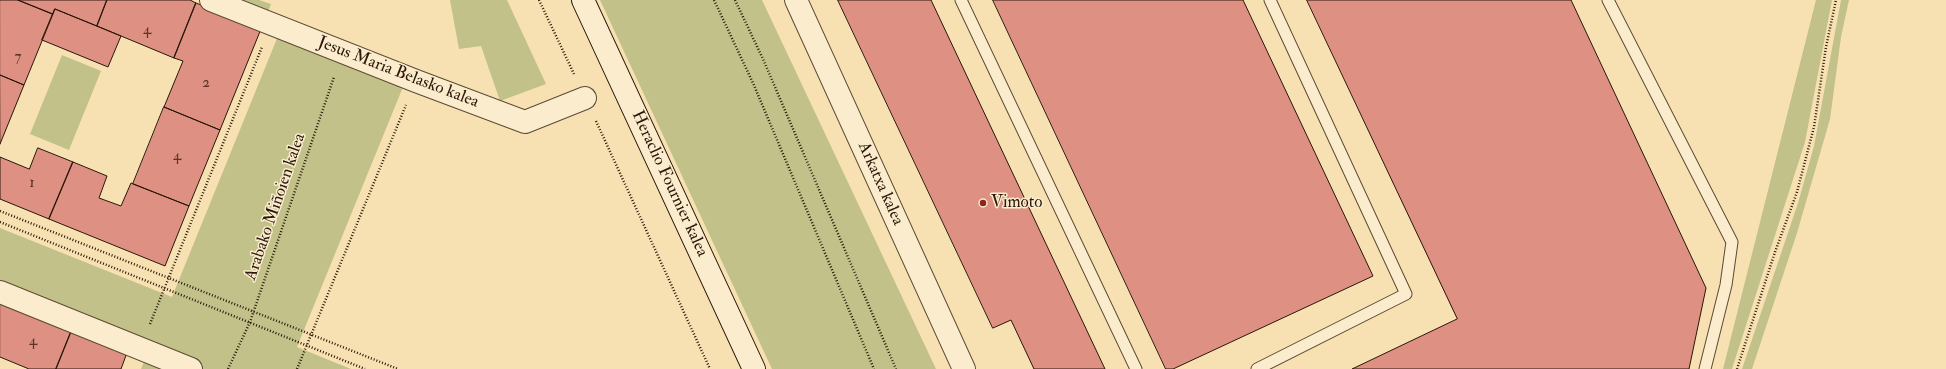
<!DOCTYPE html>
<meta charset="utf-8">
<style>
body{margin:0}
canvas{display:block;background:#f7e1b2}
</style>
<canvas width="1946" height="369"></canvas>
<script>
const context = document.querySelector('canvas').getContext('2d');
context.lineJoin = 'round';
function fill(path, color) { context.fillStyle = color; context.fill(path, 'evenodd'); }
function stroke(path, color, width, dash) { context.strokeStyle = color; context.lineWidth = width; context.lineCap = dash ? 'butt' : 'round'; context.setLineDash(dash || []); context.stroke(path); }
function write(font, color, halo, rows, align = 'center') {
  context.font = font + ' "IM FELL Double Pica",serif'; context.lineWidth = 3; context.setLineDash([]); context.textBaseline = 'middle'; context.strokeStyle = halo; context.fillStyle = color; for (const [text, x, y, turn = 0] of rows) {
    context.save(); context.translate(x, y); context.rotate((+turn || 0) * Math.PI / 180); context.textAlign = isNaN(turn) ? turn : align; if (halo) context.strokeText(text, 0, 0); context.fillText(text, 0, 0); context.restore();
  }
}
const green = new Path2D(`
 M 230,0 L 259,0 L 271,4 L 267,15 Z
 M 450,0 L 507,0 L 546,84 L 500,101 L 481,46 L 459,49 Z
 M 600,0 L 762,0 L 936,369 L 772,369 Z
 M 1816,0 L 1832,0 L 1805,142 L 1732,369 L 1723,369 Z
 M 1841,0 L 1849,0 L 1841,37 L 1830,119 L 1797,233 L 1752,369 L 1742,369 L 1798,203 L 1814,146 Z
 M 278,36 L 403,87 L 297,347 L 351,369 L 141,369 L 152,343 L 0,283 L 0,228 L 172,297 Z
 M 62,55 L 101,71 L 69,150 L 30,134 Z`);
const building = new Path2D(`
 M 0,0 L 18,0 L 53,14 L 24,85 L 0,75 Z
 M 18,0 L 107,0 L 97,26 L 55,9 L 53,14 Z
 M 107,0 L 190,0 L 196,3 L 174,58 L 97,26 Z
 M 838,0 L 931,0 L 1105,369 L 1034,369 L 1011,320 L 993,328 Z
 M 993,0 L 1243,0 L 1373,276 L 1173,369 L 1166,369 Z
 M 1307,0 L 1571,0 L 1706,288 L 1689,369 L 1352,369 L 1457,319 Z
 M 196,3 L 261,29 L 220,130 L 164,107 L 183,61 L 174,58 Z
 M 55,9 L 121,36 L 108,67 L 42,40 Z
 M 0,75 L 24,85 L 0,144 Z
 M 164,107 L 220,130 L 189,206 L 133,184 Z
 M 38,148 L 73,162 L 49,219 L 0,199 L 0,157 L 29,169 Z
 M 73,162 L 107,176 L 99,198 L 121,206 L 131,183 L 189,206 L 165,266 L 49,219 Z
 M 0,298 L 73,327 L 56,369 L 29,369 L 0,357 Z
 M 73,327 L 128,350 L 121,369 L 56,369 Z`);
const path = new Path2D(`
 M 539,0 L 574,74
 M 714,0 L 753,83 L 874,369
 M 735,0 L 763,59 L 896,369
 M 596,121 L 710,369
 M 0,211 L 398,369
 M 0,222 L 365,369
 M 150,324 L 262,47
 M 228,369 L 250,322 L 334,77
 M 297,369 L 406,105
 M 1737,369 L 1775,252 L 1797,192 L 1814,127 L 1826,47 L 1836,0`);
const lane = new Path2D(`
 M 961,0 L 1136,369
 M 1608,0 L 1732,242 L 1726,285 L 1705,369
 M 1257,369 L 1406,294 L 1270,0`);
const street = new Path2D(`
 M 211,0 L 416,81 L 525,122 L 585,98
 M 796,0 L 964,369
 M 0,292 L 191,369`);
const secondary = new Path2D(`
 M 583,0 L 754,369`);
const markers = [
 [983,203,4,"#8f2418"]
];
const numberNames = [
 ["4",147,31],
 ["7",18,58],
 ["2",206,84],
 ["4",177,157],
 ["1",32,184],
 ["4",33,342]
];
const streetNames = [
 ["Jesus Maria Belasko kalea",398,73,21],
 ["Heraclio Fournier kalea",669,184,65],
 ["Arkatxa kalea",880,184,66],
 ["Arabako Miñoien kalea",276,207,-71]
];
const poiNames = [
 ["Vimoto",991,203]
];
fill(green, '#c2c189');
fill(building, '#de9082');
stroke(building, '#2a170a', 1);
stroke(lane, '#5d4a34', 13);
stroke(street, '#5d4a34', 24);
stroke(secondary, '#2a170a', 24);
stroke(path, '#2a170a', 2.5, [1, 2]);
stroke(lane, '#faeccd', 11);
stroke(street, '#faeccd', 22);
stroke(secondary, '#faeccd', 22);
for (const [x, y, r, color] of markers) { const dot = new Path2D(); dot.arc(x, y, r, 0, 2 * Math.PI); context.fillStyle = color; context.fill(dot); stroke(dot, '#faeccd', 1.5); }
write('15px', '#573528', null, numberNames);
write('17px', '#2a170a', '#faeccd', streetNames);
write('17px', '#2a170a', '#faeccd', poiNames, 'left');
</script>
